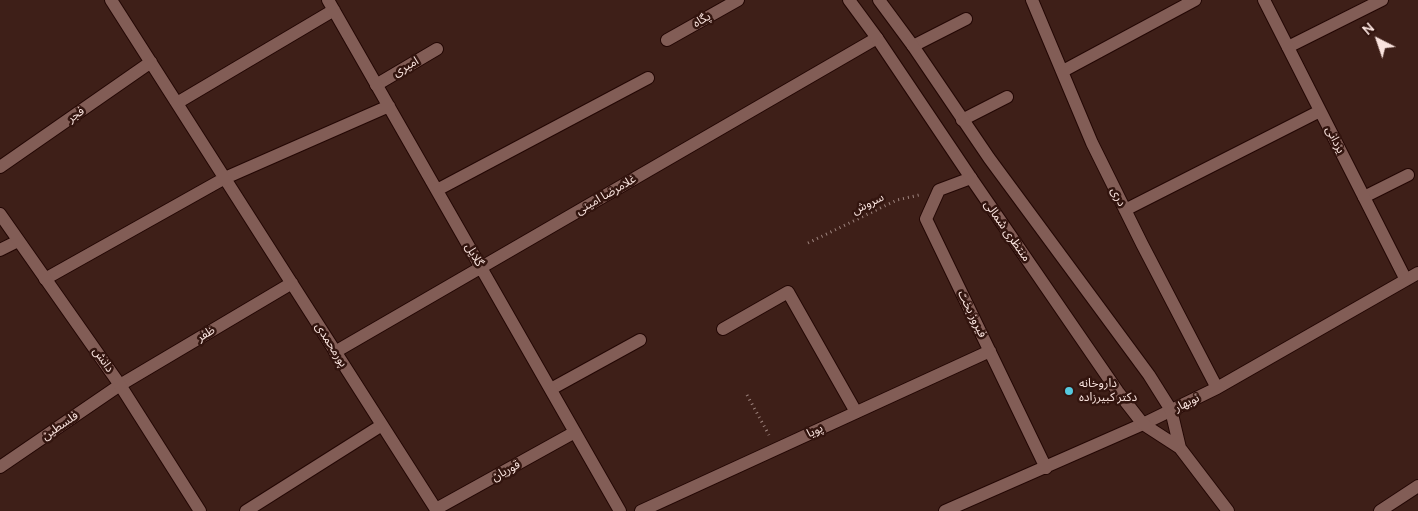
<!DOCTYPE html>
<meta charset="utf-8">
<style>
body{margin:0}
#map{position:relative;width:1418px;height:511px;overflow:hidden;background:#3e1f18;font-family:Manrope,sans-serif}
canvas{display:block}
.north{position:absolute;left:1353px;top:15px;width:50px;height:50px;-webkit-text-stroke:4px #33150f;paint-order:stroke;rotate:319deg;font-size:14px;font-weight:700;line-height:20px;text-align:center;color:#f9e3de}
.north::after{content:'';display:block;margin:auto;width:18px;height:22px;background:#f9e3de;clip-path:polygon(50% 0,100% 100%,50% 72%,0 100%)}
</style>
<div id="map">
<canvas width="1418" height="511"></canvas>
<div class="north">N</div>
</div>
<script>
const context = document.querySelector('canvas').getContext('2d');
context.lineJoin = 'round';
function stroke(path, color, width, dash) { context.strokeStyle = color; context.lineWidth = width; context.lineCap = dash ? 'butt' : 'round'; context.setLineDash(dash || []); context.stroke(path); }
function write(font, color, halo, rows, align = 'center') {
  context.font = font + ' Manrope,"Noto Sans Arabic",sans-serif'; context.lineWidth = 5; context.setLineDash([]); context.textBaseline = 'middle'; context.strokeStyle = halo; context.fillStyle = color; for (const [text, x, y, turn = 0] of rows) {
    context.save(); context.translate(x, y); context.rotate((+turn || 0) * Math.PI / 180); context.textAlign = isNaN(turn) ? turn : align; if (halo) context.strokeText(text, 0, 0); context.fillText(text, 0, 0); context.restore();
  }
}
const path = new Path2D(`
 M 808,243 L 897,200 L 919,195
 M 747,395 L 769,435`);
const lane = new Path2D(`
 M 913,46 L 966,19
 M 1288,47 L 1382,0
 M 376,85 L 437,49
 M 962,120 L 1007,97
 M 1364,197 L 1408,175
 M 723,329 L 788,292 L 856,412
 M 551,389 L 640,340`);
const street = new Path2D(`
 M 111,0 L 437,511
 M 328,0 L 620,511
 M 1032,0 L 1092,143 L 1142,244 L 1217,388
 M 1264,0 L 1406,280
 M 667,40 L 738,0
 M 1063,71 L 1195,0
 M 177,103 L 334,10
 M 0,167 L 151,62
 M 971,178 L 939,190 L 926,219 L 1046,468
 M 437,190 L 648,78
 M 1125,210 L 1320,111
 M 0,250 L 18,241
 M 45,279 L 225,178 L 389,106
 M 335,352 L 877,38
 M 0,467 L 120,385 L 292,283
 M 436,509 L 575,432
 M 246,511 L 382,425
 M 641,511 L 990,351
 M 945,511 L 1143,424 L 1217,388 L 1418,273
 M 1380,511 L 1418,486`);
const secondary = new Path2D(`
 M 849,0 L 877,38 L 971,178 L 1118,392 L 1143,424 L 1180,448 L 1228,511
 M 879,0 L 913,46 L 989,158 L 1149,375 L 1171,410 L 1180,448
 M 0,214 L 120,385 L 200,511`);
const markers = [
 [1069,391,5,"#55cae0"]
];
const streetNames = [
 ["پگاه",702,20,-30],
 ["امیری",406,67,-30],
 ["فجر",76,115,-35],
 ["یزدانی",1335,140,63],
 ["غلامرضا امینی",606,195,-30],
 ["دری",1118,197,64],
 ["سروش",868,204,-26],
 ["منتظری شمالی",1007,231,55],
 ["گلایل",474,255,60],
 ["فیروز بخت",972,314,64],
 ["ظفر",206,334,-31],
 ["پورمحمدی",331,345,58],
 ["دانش",103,360,55],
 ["نوبهار",1187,403,-26],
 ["فلسطین",60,426,-34],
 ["پویا",815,431,-25],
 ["قوریان",506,471,-29]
];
const poiNames = [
 ["داروخانه",1079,384],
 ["دکتر کبیرزاده",1079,398]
];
stroke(lane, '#230704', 14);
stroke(street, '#230704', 14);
stroke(secondary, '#230704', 14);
stroke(path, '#9f857f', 3, [1, 4]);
stroke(lane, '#825d56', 12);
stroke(street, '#825d56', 12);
stroke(secondary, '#825d56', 12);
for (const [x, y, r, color] of markers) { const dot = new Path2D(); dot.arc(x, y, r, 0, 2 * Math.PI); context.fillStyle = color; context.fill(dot); stroke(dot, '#33150f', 2); }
write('12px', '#f9e3de', '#33150f', streetNames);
write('12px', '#f9e3de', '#33150f', poiNames, 'left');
</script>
